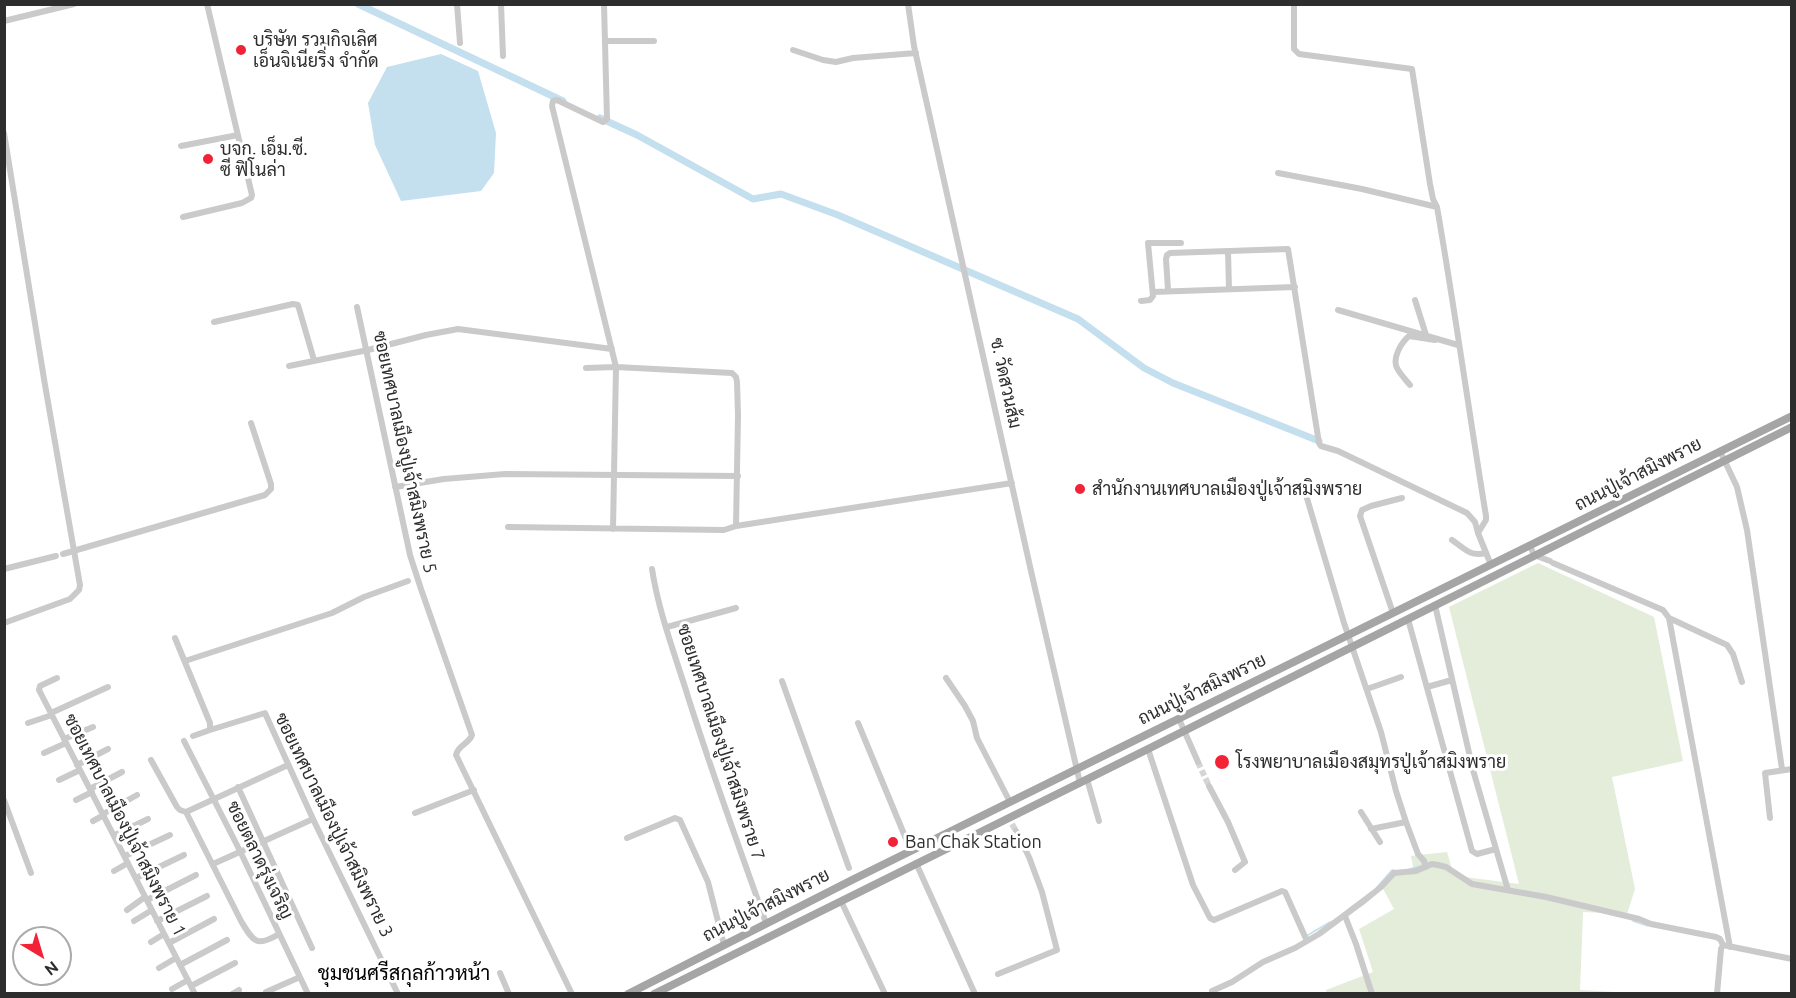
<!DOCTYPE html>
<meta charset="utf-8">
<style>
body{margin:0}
#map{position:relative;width:1796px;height:998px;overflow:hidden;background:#fff;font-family:Ubuntu,sans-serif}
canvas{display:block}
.frame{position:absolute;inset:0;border:6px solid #2d2d2d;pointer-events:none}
.north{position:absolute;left:12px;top:926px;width:60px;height:60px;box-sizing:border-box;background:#fff;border:2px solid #ababab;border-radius:50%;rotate:142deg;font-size:16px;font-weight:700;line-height:24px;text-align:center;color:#2d2d2d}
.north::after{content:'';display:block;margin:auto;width:21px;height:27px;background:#f22237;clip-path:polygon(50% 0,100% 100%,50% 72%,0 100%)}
</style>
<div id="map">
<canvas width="1796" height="998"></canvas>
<div class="frame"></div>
<div class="north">N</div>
</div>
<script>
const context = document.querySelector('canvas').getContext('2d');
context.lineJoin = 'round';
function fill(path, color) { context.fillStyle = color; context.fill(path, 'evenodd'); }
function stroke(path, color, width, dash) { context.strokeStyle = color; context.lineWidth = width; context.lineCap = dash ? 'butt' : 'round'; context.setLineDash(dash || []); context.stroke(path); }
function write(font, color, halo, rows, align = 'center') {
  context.font = font + ' Ubuntu,Sarabun,sans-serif'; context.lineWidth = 6; context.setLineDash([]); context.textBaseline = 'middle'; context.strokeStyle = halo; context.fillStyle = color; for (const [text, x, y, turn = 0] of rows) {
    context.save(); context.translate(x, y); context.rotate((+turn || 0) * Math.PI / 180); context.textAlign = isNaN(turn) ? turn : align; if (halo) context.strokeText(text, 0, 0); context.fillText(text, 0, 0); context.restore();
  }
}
const green = new Path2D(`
 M 1538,563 L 1654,617 L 1683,761 L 1612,777 L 1635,889 L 1627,914 L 1583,912 L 1580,990 L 1615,992 L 1615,993 L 1327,994 L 1326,990 L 1373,972 L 1359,929 L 1394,909 L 1380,883 L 1396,875 L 1414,872 L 1411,856 L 1447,852 L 1452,869 L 1465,877 L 1519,884 L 1449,607 Z`);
const water = new Path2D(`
 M 441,54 L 478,71 L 496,133 L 494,173 L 481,191 L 401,201 L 375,145 L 368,103 L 387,67 Z`);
const stream = new Path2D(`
 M 1410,869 L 1423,865
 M 1377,887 L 1392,870 L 1394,870
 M 1346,911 L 1371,892
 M 1633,921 L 1648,926
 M 1308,935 L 1330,922`);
const canal = new Path2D(`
 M 358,4 L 563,101
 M 600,118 L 637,135 L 753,199 L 781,194 L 838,215 L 1078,319 L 1144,368 L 1173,383 L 1319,441`);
const minorTunnel = new Path2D(`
 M 1198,762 L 1209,786
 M 1012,824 L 1016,831`);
const minor = new Path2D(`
 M 457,4 L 460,43
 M 501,4 L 503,56
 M 604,4 L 607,119 L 603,122 L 557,100 L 553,101 L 552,106 L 616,367 L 613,529
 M 908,4 L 914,46 L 1031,571 L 1080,783
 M 1294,4 L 1294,49 L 1299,54 L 1412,69 L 1430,184 L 1433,199 L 1437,207 C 1455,310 1469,413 1486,516 L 1486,520 L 1478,533 L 1491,565
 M 4,21 L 74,4
 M 605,41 L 654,41
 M 793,50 L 823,60 L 836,62 L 853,58 L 916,53
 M 4,133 L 45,385 L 80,585 L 79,590 L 70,599 L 4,623
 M 181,146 L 238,135
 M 1278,173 L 1362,189 L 1437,207
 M 183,217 L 242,203 L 251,198 L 252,195 L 207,4
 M 1228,251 L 1229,289
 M 1168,290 L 1166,259 L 1167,255 L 1170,253 L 1288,249 L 1319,443 L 1321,446 L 1338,451 L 1467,513 L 1475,522 L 1478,533
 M 1153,292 L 1295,287
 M 1415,300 L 1426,335
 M 1141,301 L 1150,300 L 1153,296 L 1148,243 L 1181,243
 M 357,307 L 410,555 L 421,589 L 472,735 C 469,744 458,745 456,755 L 572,994
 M 1338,310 L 1458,345
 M 214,322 L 293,304 L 298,305 L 314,360
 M 289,366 L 368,350 L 426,335 L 458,329 L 612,349
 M 586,368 L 616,367 L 732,373 L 736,377 L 737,382 L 738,415 L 736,526
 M 1410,385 C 1406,380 1400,374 1397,368 C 1392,358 1401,343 1409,336 L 1435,340
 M 1720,451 L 1737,487 L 1747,530 L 1782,769
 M 395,487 L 444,479 L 505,474 L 738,476
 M 1306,495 L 1344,623 L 1381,732 L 1396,791 L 1406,822 L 1371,829
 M 508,527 L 724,530 L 736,526 L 1012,483
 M 1452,540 C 1465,549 1470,557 1486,553
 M 1530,546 L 1534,555 L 1550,561
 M 63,554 L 265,495 L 271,489 L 271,484 L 251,423
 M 1553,563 L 1663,610 L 1669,618 L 1730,947
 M 4,569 L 56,556
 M 652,569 C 658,608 672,647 684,684 C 709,765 738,844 766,923
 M 1435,605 L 1473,770 L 1508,890
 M 1393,613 L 1360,516 L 1362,510 L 1371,506 L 1402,498
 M 1669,618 L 1727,645 L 1733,654 L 1742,682
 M 1408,619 L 1472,851 L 1477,854 L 1496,849
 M 667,627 L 736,608
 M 175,638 L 210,723 L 210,730 L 265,713 L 313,819 L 398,994
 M 185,661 L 332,613 L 364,597 L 408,581
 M 57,678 L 40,686 L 39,690 L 195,994
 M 946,678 L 965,706 L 973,721 L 977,738 L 1010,802
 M 782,681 L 849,868
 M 1427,687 L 1452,680
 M 1367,689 L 1401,677
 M 51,713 L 108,687
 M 1179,719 L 1198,762
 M 28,723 L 52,715
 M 858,723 L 911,851
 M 193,736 L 210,730
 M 64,739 L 93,727
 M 184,741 L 240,851 L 308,994
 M 1148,749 L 1193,885 L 1210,918 L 1214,920 L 1282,891 L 1285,892 L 1307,941
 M 44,753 L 66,743
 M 151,760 L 177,807 L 180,810 L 186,812 L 241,921 C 253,941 256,948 279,934
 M 77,765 L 108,749
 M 1087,779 L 1099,821
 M 59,780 L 80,770
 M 1209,786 L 1228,822 L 1245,862 L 1235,870
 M 238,787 L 312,948
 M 90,789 L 122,772
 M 4,800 L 31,873
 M 76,800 L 92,792
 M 186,812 L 288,765
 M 1361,812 L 1380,842
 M 415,813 L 474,790
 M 103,814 L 137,795
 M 1770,818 L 1765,773 L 1792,769
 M 93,821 L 104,815
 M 1406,822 L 1418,854 L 1424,861 L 1426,867
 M 115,835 L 148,819
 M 627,838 L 675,818 L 680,820 L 708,882 L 724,945
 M 125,856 L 170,835
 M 916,863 L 975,994
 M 213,864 L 313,819
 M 114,871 L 128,863
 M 136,878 L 184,855
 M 147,900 L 196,875
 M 841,901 L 885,994
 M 127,910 L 145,897
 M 1345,916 L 1356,944 L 1372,994
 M 134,921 L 152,910
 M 157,921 L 207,896
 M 151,942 L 164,934
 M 169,943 L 214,919
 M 180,965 L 227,940
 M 159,968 L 176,958
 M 500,973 L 509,994
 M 998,974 L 1057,950 L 1042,892 L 1029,857 L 1016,831
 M 191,986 L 235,963
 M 172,989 L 188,980
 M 1212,991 L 1232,982 L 1263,962 L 1295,948 L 1319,934 L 1365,900 L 1381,887 L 1394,873 L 1416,871 L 1432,864 L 1438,865 L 1446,867 L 1472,884 L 1546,897 L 1639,919 L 1651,924 L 1716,937 L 1720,939 L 1723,945
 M 266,992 L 300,977
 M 232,994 L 239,990
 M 1717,994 L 1721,949 L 1723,945 L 1792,959`);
const major = new Path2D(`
 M 628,994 L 854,879 L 1792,416
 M 654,994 L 1148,749 L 1792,427`);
const markers = [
 [241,50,6,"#f22237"],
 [208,159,6,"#f22237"],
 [1080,489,6,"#f22237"],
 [1222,762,8,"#f22237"],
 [893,842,6,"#f22237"]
];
const poiNames = [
 ["บริษัท รวมกิจเลิศ",253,40],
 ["เอ็นจิเนียริ่ง จำกัด",253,61],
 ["บจก. เอ็ม.ซี.",220,149],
 ["ซี ฟิโนล่า",220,170],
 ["สำนักงานเทศบาลเมืองปู่เจ้าสมิงพราย",1092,489],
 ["โรงพยาบาลเมืองสมุทรปู่เจ้าสมิงพราย",1236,762],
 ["Ban Chak Station",905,842]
];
const streetNames = [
 ["ซ. วัดสวนส้ม",1006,383,78],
 ["ซอยเทศบาลเมืองปู่เจ้าสมิงพราย 5",405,452,78],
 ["ถนนปู่เจ้าสมิงพราย",1638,474,-27],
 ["ถนนปู่เจ้าสมิงพราย",1202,689,-26],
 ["ซอยเทศบาลเมืองปู่เจ้าสมิงพราย 7",721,742,72],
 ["ซอยเทศบาลเมืองปู่เจ้าสมิงพราย 1",125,825,63],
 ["ซอยเทศบาลเมืองปู่เจ้าสมิงพราย 3",334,825,64],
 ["ซอยตลาดรุ่งเจริญ",260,860,64],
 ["ถนนปู่เจ้าสมิงพราย",766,905,-27]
];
const neighbourhoodNames = [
 ["ชุมชนศรีสกุลก้าวหน้า",404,973]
];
fill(green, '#e4ecda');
fill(water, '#c4dfee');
stroke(stream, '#c4dfee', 1.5);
stroke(canal, '#c4dfee', 7);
stroke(minorTunnel, '#d5d5d5', 6, [6, 3]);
stroke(minor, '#cacaca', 6);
stroke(major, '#a5a5a5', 8);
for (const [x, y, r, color] of markers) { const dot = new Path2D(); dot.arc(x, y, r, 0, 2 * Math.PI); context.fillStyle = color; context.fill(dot); stroke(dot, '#fff', 2); }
write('18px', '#2d2d2d', '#fff', poiNames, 'left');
write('18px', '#2d2d2d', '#fff', streetNames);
write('20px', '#000', '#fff', neighbourhoodNames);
</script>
